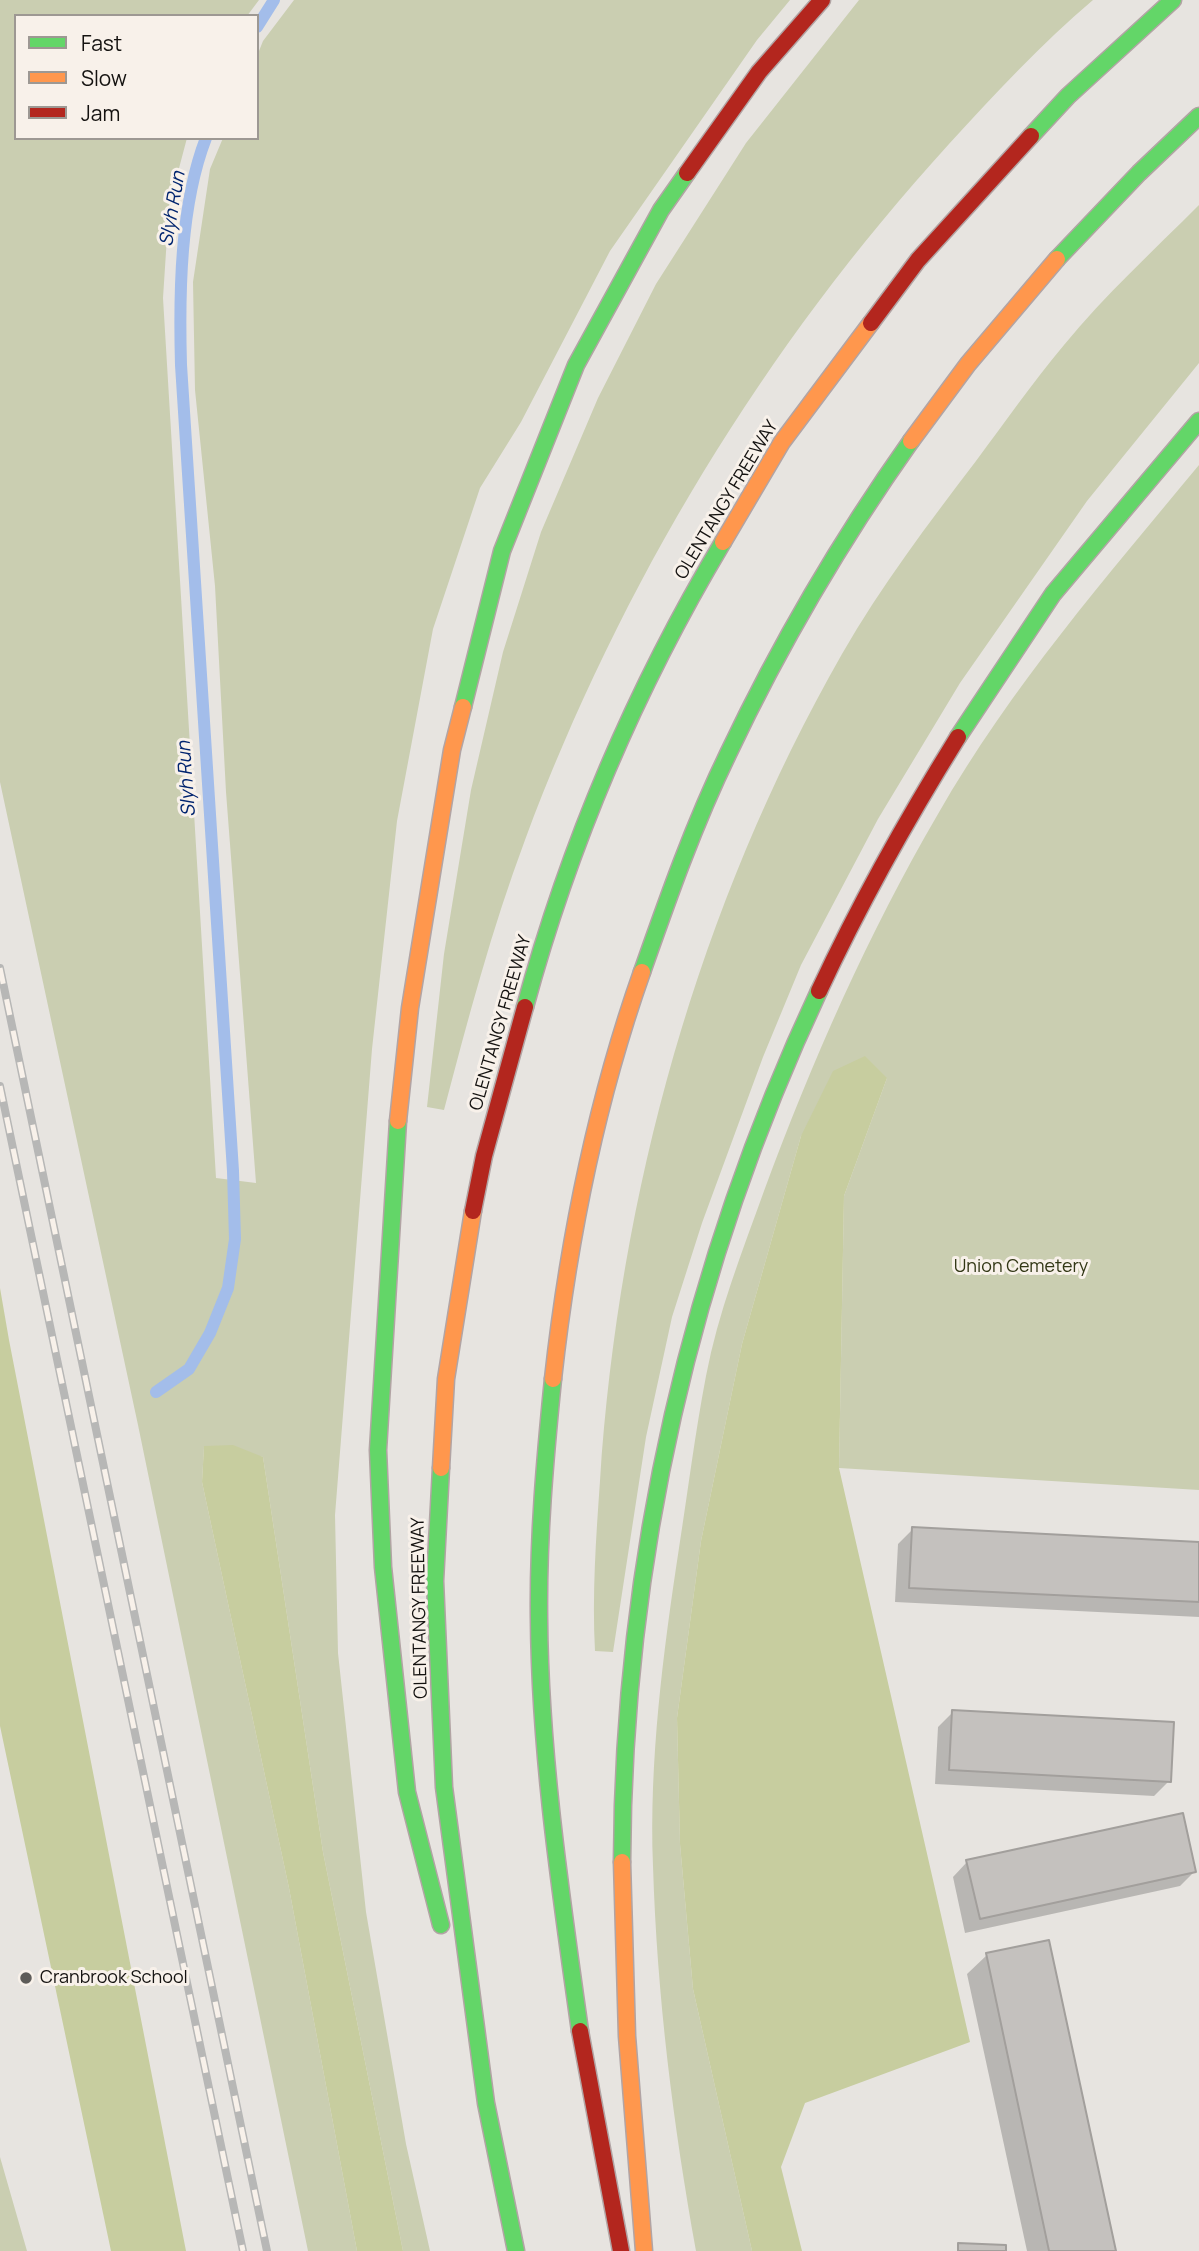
<!DOCTYPE html>
<style>
body{margin:0}
#map{position:relative;width:1199px;height:2251px;overflow:hidden;background:#e7e4e0;font-family:Manrope,sans-serif}
canvas{display:block}
.legend{position:absolute;left:14px;top:14px;width:245px;height:126px;box-sizing:border-box;background:#f8f1ea;border:2px solid #9d9893;margin:0;padding:9px 12px;list-style:none;font-size:21px;color:#141210}
.legend li{display:flex;align-items:center;gap:14px;height:35px}
.legend b{width:35px;border:2px solid #9d9893}
</style>
<div id="map">
<canvas width="1199" height="2251"></canvas>
<ul class="legend">
<li><b style="height:9px;background:#63d668"></b>Fast</li>
<li><b style="height:9px;background:#ff974d"></b>Slow</li>
<li><b style="height:9px;background:#b3261e"></b>Jam</li>
</ul>
</div>
<script>
const context = document.querySelector('canvas').getContext('2d');
context.lineJoin = 'round';
function fill(path, color) { context.fillStyle = color; context.fill(path, 'evenodd'); }
function stroke(path, color, width, dash) { context.strokeStyle = color; context.lineWidth = width; context.lineCap = dash ? 'butt' : 'round'; context.setLineDash(dash || []); context.stroke(path); }
function write(font, color, halo, rows, align = 'center') {
  context.font = font + ' Manrope,sans-serif'; context.lineWidth = 6; context.setLineDash([]); context.textBaseline = 'middle'; context.strokeStyle = halo; context.fillStyle = color; for (const [text, x, y, turn = 0] of rows) {
    context.save(); context.translate(x, y); context.rotate((+turn || 0) * Math.PI / 180); context.textAlign = isNaN(turn) ? turn : align; if (halo) context.strokeText(text, 0, 0); context.fillText(text, 0, 0); context.restore();
  }
}
const green = new Path2D(`
 M 0,0 L 259,0 L 247,16 L 16,16 L 16,138 L 187,138 L 169,206 L 163,298 L 216,1178 L 256,1183 L 226,792 L 215,586 L 195,390 L 193,282 L 210,169 L 223,138 L 257,138 L 257,56 L 263,41 L 294,0 L 790,0 L 757,40 L 610,251 L 521,422 L 480,488 L 433,629 L 397,821 L 372,1049 L 335,1515 L 338,1653 L 366,1912 L 406,2144 L 430,2251 L 403,2251 L 323,1852 L 263,1457 L 204,1447 L 202,1482 L 289,1888 L 357,2251 L 308,2251 L 138,1425 L 0,782 Z
 M 859,0 L 1093,0 C 1041,44 995,94 949,144 C 764,347 621,583 525,840 C 492,928 468,1019 444,1110 L 427,1107 L 444,954 L 471,790 L 503,652 L 541,532 L 598,398 L 656,284 L 746,143 Z
 M 1199,205 L 1199,363 L 1087,501 L 960,683 L 878,819 L 801,965 L 763,1057 L 702,1223 L 672,1317 L 646,1437 L 613,1652 L 595,1651 C 592,1594 596,1538 600,1481 C 619,1193 698,906 842,654 C 881,586 928,524 976,461 C 1005,422 1033,382 1064,345 C 1105,295 1154,250 1199,205 Z
 M 1199,465 L 1199,1490 L 839,1468 L 844,1196 L 887,1078 L 801,1136 L 742,1344 L 701,1541 L 677,1718 L 680,1844 L 693,1989 L 752,2251 L 696,2251 C 673,2123 657,1996 653,1866 C 649,1761 663,1653 679,1548 C 688,1491 695,1433 706,1376 C 718,1313 742,1252 764,1191 C 812,1061 868,934 938,814 C 1010,688 1107,576 1199,465 Z
 M 0,2157 L 27,2251 L 0,2251 Z`);
const forest = new Path2D(`
 M 865,1056 L 887,1078 L 844,1196 L 839,1468 L 970,2042 L 805,2103 L 781,2167 L 802,2251 L 752,2251 L 693,1989 L 680,1844 L 677,1718 L 701,1541 L 742,1344 L 801,1136 L 833,1071 Z
 M 0,1288 L 9,1340 L 186,2251 L 111,2251 L 0,1726 Z
 M 233,1445 L 263,1457 L 323,1852 L 403,2251 L 357,2251 L 289,1888 L 202,1482 L 204,1446 Z`);
const shadow = new Path2D(`
 M 913,1529 L 1199,1543 L 1199,1617 L 895,1602 L 898,1544 Z
 M 953,1712 L 1169,1781 L 1154,1796 L 935,1784 L 938,1727 Z
 M 967,1862 L 1194,1872 L 1180,1886 L 965,1933 L 953,1877 Z
 M 987,1955 L 1114,2251 L 1027,2251 L 967,1974 Z`);
const stream = new Path2D(`
 M 257,27 L 274,0
 M 156,1392 L 189,1369 L 210,1333 L 228,1288 L 235,1239 L 233,1171 L 181,365 C 179,294 180,205 206,138`);
const building = new Path2D(`
 M 912,1527 L 1199,1542 L 1199,1602 L 909,1588 Z
 M 952,1710 L 1174,1722 L 1171,1782 L 949,1770 Z
 M 1183,1813 L 1196,1872 L 980,1919 L 966,1860 Z
 M 1049,1940 L 1116,2251 L 1049,2251 L 986,1953 Z
 M 958,2243 L 1006,2245 L 1006,2251 L 958,2251 Z`);
const fast = new Path2D(`
 M 1031,136 L 1068,96 L 1173,0
 M 1057,259 L 1139,173 L 1199,116
 M 463,707 L 502,551 L 576,365 L 661,210 L 687,173
 M 958,737 L 1053,594 L 1199,421
 M 642,972 C 668,898 694,824 728,754 C 780,644 841,540 911,441
 M 525,1007 C 569,845 637,686 723,542
 M 398,1121 L 378,1450 L 383,1567 L 407,1792 L 441,1925
 M 553,1379 C 545,1459 538,1538 539,1618 C 540,1756 561,1895 580,2031
 M 441,1468 L 435,1581 L 444,1787 L 486,2103 L 516,2251
 M 622,1862 C 623,1560 691,1264 819,991`);
const slow = new Path2D(`
 M 911,441 L 968,364 L 1057,259
 M 723,542 L 782,442 L 871,323
 M 398,1121 L 410,1008 L 452,750 L 463,707
 M 553,1379 C 568,1243 596,1102 642,972
 M 441,1468 L 446,1379 L 473,1211
 M 622,1862 L 627,2036 L 644,2251`);
const jam = new Path2D(`
 M 687,173 L 759,72 L 822,0
 M 871,323 L 918,260 L 1031,136
 M 819,991 C 860,903 907,819 958,737
 M 473,1211 L 484,1156 L 525,1007
 M 580,2031 L 621,2251`);
const rail = new Path2D(`
 M 0,968 L 267,2251
 M 0,1086 L 243,2251`);
const markers = [
 [26,1978,7,"#5e5c59"]
];
const streetNames = [
 ["OLENTANGY FREEWAY",727,500,-59],
 ["OLENTANGY FREEWAY",501,1023,-74],
 ["OLENTANGY FREEWAY",420,1608,-91]
];
const parkNames = [
 ["Union Cemetery",1021,1267]
];
const poiNames = [
 ["Cranbrook School",40,1978]
];
const waterNames = [
 ["Slyh Run",173,209,-80],
 ["Slyh Run",187,779,-94]
];
fill(green, '#caceb1');
fill(forest, '#c7cd9f');
fill(shadow, '#0003');
stroke(stream, '#a3bdea', 12);
fill(building, '#c4c1be');
stroke(building, '#a29f9c', 2);
stroke(fast, '#b2a4a4', 19);
stroke(slow, '#b2a4a4', 19);
stroke(jam, '#b2a4a4', 19);
stroke(fast, '#63d668', 16);
stroke(slow, '#ff974d', 16);
stroke(jam, '#b3261e', 16);
stroke(rail, '#b7b7b6', 8);
stroke(rail, '#f8f1ea', 5, [16]);
for (const [x, y, r, color] of markers) { const dot = new Path2D(); dot.arc(x, y, r, 0, 2 * Math.PI); context.fillStyle = color; context.fill(dot); stroke(dot, '#f8f1ea', 2.5); }
write('18px', '#141210', '#f8f1ea', streetNames);
write('18px', '#323715', '#f8f1ea', parkNames);
write('18px', '#141210', '#f8f1ea', poiNames, 'left');
write('italic 19px', '#00246f', '#f8f1ea', waterNames);
</script>
